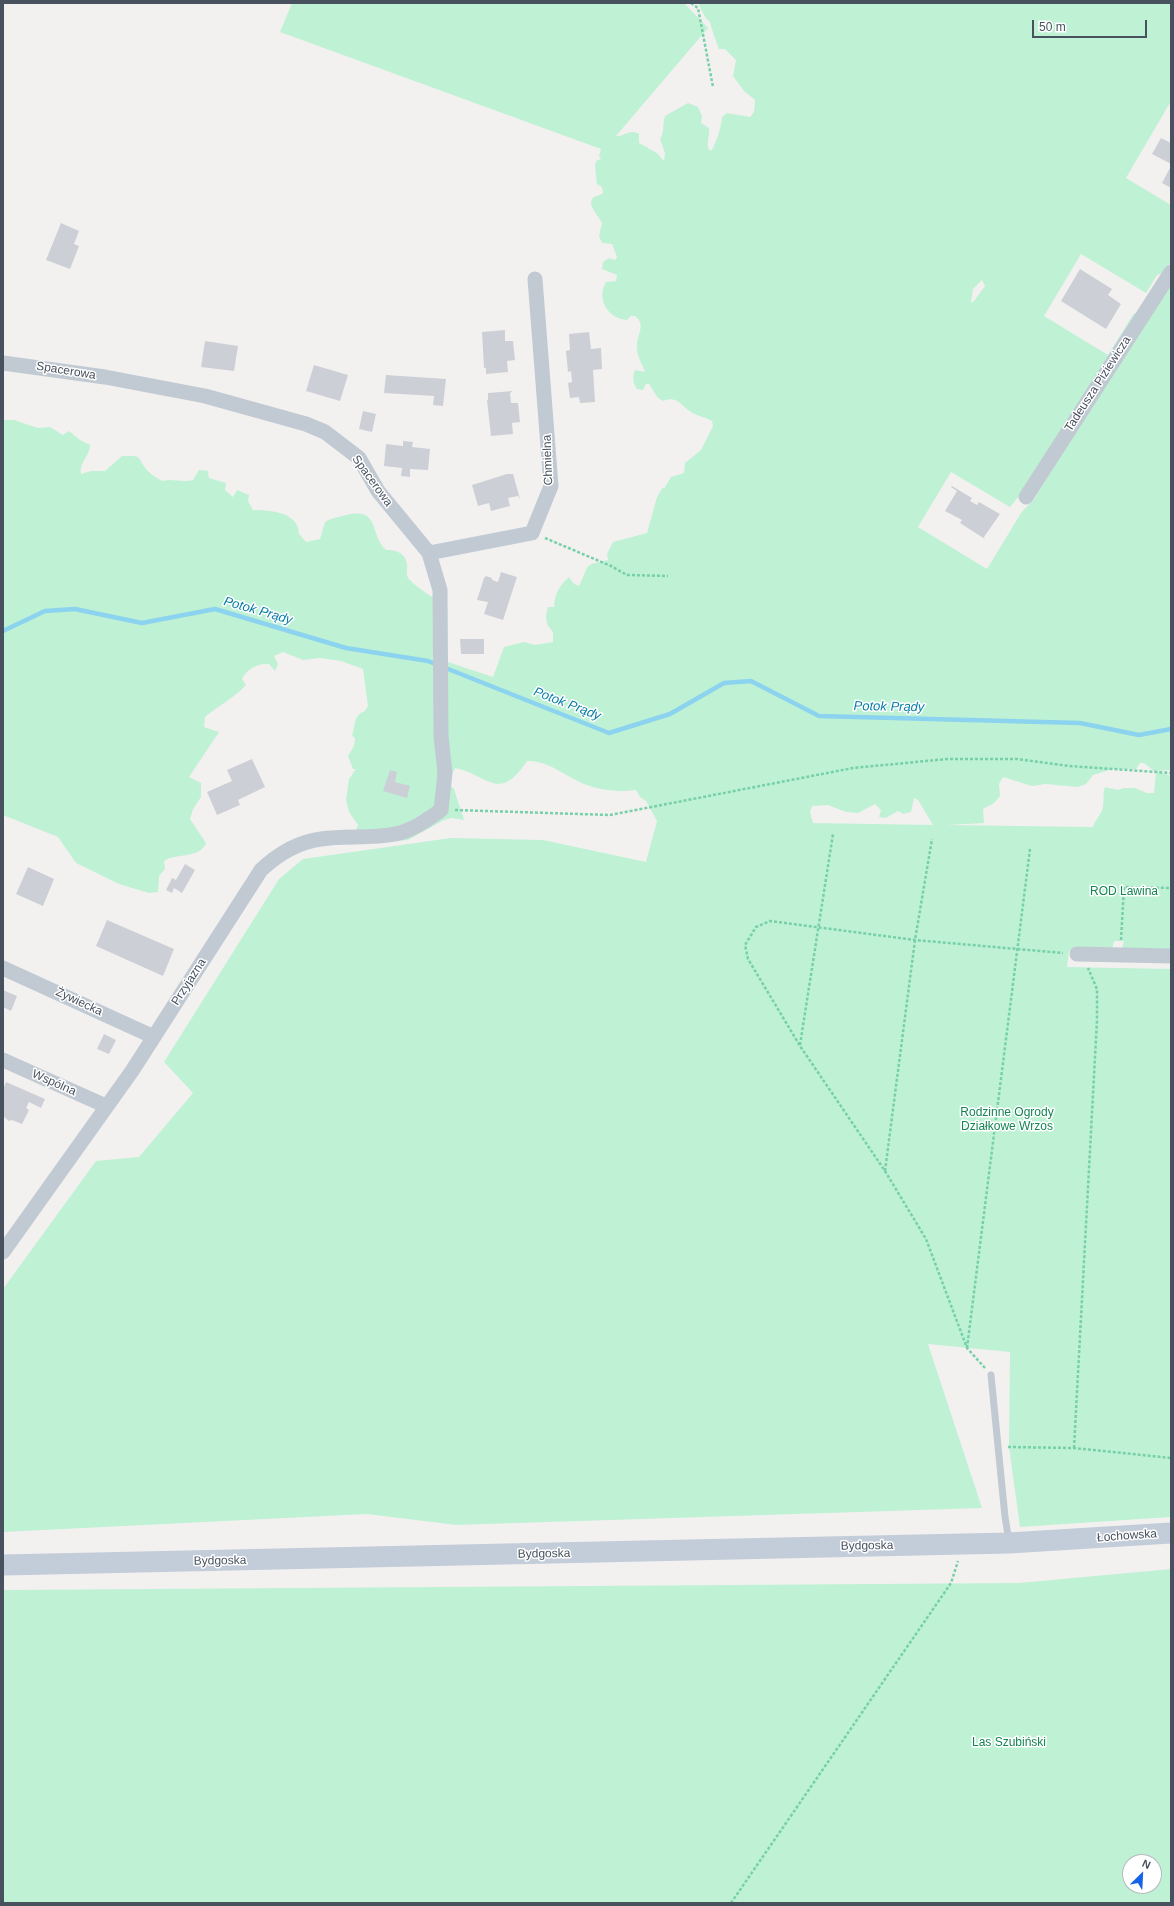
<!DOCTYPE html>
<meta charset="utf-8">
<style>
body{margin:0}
#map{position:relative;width:1174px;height:1906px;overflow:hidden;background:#f3f1f0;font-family:Helvetica,sans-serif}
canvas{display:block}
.frame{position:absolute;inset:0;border:4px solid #48525f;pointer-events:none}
.north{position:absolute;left:1122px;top:1854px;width:40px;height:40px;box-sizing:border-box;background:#fff;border:1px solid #b6babf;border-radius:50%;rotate:24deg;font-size:11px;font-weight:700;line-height:16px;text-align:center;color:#48525f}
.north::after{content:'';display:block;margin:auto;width:14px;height:18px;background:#1564e8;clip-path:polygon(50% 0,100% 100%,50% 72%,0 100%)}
.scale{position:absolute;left:1032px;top:20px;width:115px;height:18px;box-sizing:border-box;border:2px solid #48525f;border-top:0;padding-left:5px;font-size:12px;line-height:14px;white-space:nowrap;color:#48525f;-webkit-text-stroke:3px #fff;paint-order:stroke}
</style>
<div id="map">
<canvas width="1174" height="1906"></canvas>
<div class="frame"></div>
<div class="north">N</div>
<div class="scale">50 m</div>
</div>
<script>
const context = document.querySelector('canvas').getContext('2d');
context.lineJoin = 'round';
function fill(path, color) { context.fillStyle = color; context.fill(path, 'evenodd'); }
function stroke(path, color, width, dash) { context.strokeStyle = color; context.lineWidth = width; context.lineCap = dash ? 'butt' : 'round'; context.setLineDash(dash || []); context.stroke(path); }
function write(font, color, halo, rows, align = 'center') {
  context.font = font + ' Helvetica,sans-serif'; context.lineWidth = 3; context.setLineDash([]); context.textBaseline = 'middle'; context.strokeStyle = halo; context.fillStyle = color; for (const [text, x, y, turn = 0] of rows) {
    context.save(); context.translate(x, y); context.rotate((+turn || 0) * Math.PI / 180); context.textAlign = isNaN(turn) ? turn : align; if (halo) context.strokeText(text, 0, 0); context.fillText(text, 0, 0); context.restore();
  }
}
const green = new Path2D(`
 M 292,3 L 684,3 L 708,28 L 616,136 C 624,137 630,128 639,134 L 639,143 L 657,153 L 664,161 L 665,153 L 660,139 C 665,132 662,124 665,116 L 688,103 L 698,107 L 702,116 L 701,123 L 709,128 C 710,136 706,143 709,150 L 712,150 C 717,139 721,129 722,117 L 727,113 L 750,117 L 754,112 L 755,100 L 744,91 L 733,76 L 736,60 L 725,49 L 719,49 C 718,47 710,24 710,22 L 705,17 L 698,3 L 1171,3 L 1171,101 L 1126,178 L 1171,205 L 1171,262 L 1162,273 L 1157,275 L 1146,293 L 1081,254 L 1044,316 L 1108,355 L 1134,313 L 1136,314 L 1027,486 L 1010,507 L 951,472 L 918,527 L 987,569 L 1021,513 L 1034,499 L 1171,277 L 1171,770 L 1154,771 L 1144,763 L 1140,763 L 1136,769 L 1113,769 L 1093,775 L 1086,784 L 1078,787 L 1045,784 L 1032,786 L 1003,777 L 999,784 L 1000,796 L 994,803 L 983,809 L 984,823 L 946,825 L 1093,827 C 1095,820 1100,816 1102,810 C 1105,803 1102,795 1105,787 L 1118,790 L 1124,788 L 1135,788 L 1147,793 L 1154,793 L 1156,771 L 1171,776 L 1171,953 L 1121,952 L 1124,941 L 1114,941 L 1112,950 L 1069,951 L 1067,967 L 1171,969 L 1171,1517 L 1020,1527 L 1009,1447 L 1010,1352 L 928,1344 L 982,1508 L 456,1525 L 367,1514 L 3,1532 L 3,1289 L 96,1161 L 139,1157 L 193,1093 L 164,1062 L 279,879 L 303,859 L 451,838 L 543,840 L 646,862 L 657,821 L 646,801 L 640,797 L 636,790 C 620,792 603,791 587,785 C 567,778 549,760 527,761 C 499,804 487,774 455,768 L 448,783 L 454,789 L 464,820 L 451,818 L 444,820 L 408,840 L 357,844 L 356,830 L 358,825 L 349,812 L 346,800 L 349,779 L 356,769 L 353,769 L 348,756 L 354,746 L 355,738 L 352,736 C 355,727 354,713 364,712 L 368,706 L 363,669 L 341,661 L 320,658 L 303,660 L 283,652 L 274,656 L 278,664 L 275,671 L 269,664 C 258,663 247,669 242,679 L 246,685 C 234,698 218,706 205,717 L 204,727 L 219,732 L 189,777 L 201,783 L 201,797 L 193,809 L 190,819 L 206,843 C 200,859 175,853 164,861 L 165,869 L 159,876 L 158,892 L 149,893 L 119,884 L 76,863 L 58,837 L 3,815 L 3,420 L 14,420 L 38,428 L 50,427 L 63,435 L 69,431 L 80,440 L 90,445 C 90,456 79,462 81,474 L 91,471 L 105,471 L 122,456 C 142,456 136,455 146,469 C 150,474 157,478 162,481 C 173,478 182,483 193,480 L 199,470 L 208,471 L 209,478 L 226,483 L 225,490 L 233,497 L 237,490 L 249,495 L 248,501 L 253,510 C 270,510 299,512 299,534 L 306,542 L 320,539 L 325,522 C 331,518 339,517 346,515 C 381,507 369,535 386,550 C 395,550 405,552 407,564 C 408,569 405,574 409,579 C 414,585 427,594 434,598 L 445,661 L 493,677 L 504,647 L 524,642 L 535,645 L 553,642 L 553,632 C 545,624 545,617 548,607 L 554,607 C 555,594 558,587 569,577 L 574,584 L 579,586 C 591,563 581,566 608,560 L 607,554 L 613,542 L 647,533 L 657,497 L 663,487 L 664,489 L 671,477 L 684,473 L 685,463 L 701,450 L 713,426 L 712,421 C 707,418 701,417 695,414 C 682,409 679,394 663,401 L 658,398 L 649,384 L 646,384 L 643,390 L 637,389 C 633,383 632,377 635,370 L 645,372 C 642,364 637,356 637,348 C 636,335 647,325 635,316 L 631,316 L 627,320 C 608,319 596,299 606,282 L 616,281 L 617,275 L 602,269 L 603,262 L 609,258 L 615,260 L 617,257 L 612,244 L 602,243 L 599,236 L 602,223 C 600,217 585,204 594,197 C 597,195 600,196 603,193 L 602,187 L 597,184 L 595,166 L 596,161 L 601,159 L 599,156 L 601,149 L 280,32 ZM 982,280 L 985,286 L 974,301 L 971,303 L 973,289 ZM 914,798 L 918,800 L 933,825 L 813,823 L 810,812 L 812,806 L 828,805 L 846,812 L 858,813 L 875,804 L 881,810 L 879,817 L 886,818 L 898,811 L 903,814 L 911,812 Z
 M 1171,1569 L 1171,1903 L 3,1903 L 3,1590 L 1019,1583 ZM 1130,1862 L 1154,1862 L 1154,1886 L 1130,1886 Z`);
const stream = new Path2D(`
 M 3,631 L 45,611 L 75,609 L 142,623 L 215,609 L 346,648 L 428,661 L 609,733 L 670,714 L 724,683 L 751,681 L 819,716 L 1080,723 L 1139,735 L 1171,729`);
const building = new Path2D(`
 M 1161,138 L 1171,143 L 1171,164 L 1152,154 Z
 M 1171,166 L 1171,188 L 1162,183 Z
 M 61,223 L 79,231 L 74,244 L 79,246 L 70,269 L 46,260 Z
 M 1080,269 L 1112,289 L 1108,295 L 1121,304 L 1106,329 L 1061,301 Z
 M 505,330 L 505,341 L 513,341 L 515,360 L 507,361 L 508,372 L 486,374 L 486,368 L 484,368 L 482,332 Z
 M 589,332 L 591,349 L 601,348 L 602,369 L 593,370 L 595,402 L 580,403 L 579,397 L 570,398 L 568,383 L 572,382 L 571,371 L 568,372 L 566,351 L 570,350 L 569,334 Z
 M 205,341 L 238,346 L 234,371 L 201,367 Z
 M 314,365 L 348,375 L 340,401 L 306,391 Z
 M 386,375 L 446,379 L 443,406 L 433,405 L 434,396 L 384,393 Z
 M 513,391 L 510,393 L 511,403 L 518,403 L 520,422 L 512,423 L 513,434 L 491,436 L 487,400 L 488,400 L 488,393 Z
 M 363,411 L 376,414 L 372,432 L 359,429 Z
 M 403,441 L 413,442 L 412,447 L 430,449 L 428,470 L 410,469 L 410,477 L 401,476 L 402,468 L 384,466 L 386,444 L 403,446 Z
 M 507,474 L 513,474 L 520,499 L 518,496 L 508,498 L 510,506 L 491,511 L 489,503 L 478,506 L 472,485 Z
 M 952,486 L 972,498 L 970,501 L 977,505 L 979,502 L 1000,514 L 984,537 L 985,539 L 960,523 L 962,520 L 945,511 L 957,491 L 951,487 Z
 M 501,572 L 517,577 L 503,620 L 484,614 L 488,602 L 477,600 L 484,578 L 486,576 L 492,578 L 492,580 L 498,582 Z
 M 460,639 L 484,639 L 484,654 L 461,654 Z
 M 252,759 L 265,787 L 238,800 L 240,805 L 217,815 L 207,792 L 232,781 L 227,770 Z
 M 390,770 L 397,772 L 395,782 L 410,786 L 407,798 L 383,791 Z
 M 185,864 L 195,870 L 182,893 L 174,888 L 172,893 L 166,890 L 172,878 L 176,880 Z
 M 28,867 L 54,879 L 43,906 L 16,894 Z
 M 107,920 L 174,949 L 163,976 L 96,946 Z
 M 3,990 L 17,996 L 11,1011 L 3,1007 Z
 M 104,1034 L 116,1040 L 109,1054 L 97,1049 Z
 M 6,1082 L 45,1099 L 41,1108 L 29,1102 L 26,1108 L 29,1110 L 22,1124 L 12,1120 L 9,1121 L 3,1116 L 3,1090 Z`);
const path = new Path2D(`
 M 691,3 L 698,8 L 713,87
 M 545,538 L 611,566 L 627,575 L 668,576
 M 455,810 L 610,815 L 853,768 L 947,759 L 1017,759 L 1069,766 L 1171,773
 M 1121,940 L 1124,887 L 1171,888
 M 800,1045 L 833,834
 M 885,1171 L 915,940 L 932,839
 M 967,1348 L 1030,849
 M 985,1368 L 967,1348 L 926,1239 L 885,1171 L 800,1046 L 748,959 L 745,945 L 756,927 L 770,921 L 915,940 L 1063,953
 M 1008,1447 L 1074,1448 L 1171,1458
 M 1074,1448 L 1097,1020 L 1097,989 L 1088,968
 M 731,1903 L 951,1583 L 958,1561`);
const lane = new Path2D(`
 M 991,1375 L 1005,1517 L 1009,1541`);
const street = new Path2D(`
 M 3,363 L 105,377 L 205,396 L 306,424 L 325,432 L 359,458 L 378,491 L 429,553 L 440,590 L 441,736 L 445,773 L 441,810 C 427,820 412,831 395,834 C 370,839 345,835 321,839 C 298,842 278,854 261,870 L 132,1071 L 3,1252
 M 1026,497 L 1171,272
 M 429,553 L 532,533 L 551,486 L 535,279
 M 1077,954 L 1171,956
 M 3,968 L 154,1037
 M 3,1060 L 106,1106`);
const secondary = new Path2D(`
 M 3,1565 L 1009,1543 L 1171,1533`);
const streetNames = [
 ["Spacerowa",66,371,9],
 ["Tadeusza Piziewicza",1098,384,-57],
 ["Chmielna",548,460,-92],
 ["Spacerowa",372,481,54],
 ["Przyjazna",189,982,-57],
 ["Żywiecka",79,1002,25],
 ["Wspólna",54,1083,24],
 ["Łochowska",1127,1536,-4],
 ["Bydgoska",867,1546,-1],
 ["Bydgoska",544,1554,-1],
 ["Bydgoska",220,1561,-1]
];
const parkNames = [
 ["ROD Lawina",1124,892],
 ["Rodzinne Ogrody",1007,1113],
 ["Działkowe Wrzos",1007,1127],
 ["Las Szubiński",1009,1743]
];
const waterNames = [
 ["Potok Prądy",258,611,16],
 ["Potok Prądy",567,704,21],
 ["Potok Prądy",889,707,1]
];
fill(green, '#bff1d5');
stroke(stream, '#8bd3ee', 4.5);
fill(building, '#cccfd6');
stroke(path, '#76d0a9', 2.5, [3, 2]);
stroke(lane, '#c1cad2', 7);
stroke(street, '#c1cad2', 15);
stroke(secondary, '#c3ccd9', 21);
write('12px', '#48525f', '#fff', streetNames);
write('12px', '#158353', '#fff', parkNames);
write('italic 13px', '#097da8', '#fff', waterNames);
</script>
